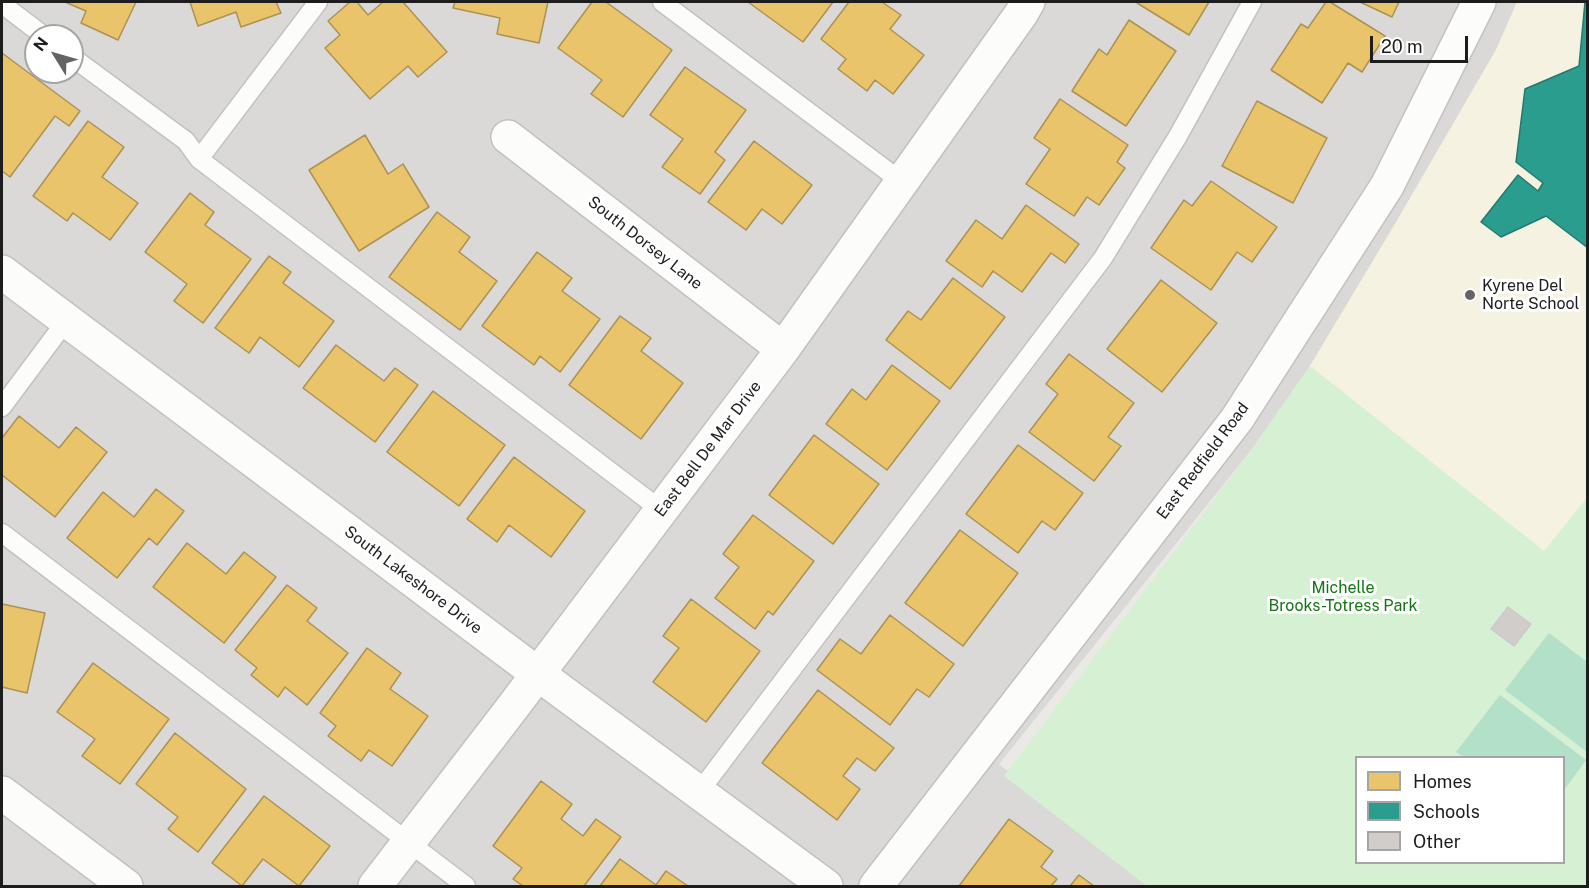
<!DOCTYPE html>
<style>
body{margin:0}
#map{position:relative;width:1589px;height:888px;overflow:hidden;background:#ebe9e6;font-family:"Public Sans",sans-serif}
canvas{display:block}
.frame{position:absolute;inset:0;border:3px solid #1d1d1d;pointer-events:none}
.legend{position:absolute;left:1355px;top:756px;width:210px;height:108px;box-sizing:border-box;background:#fff;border:2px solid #a5a5a5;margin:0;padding:8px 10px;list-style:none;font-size:18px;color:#1d1d1d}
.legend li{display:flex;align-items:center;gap:12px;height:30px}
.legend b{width:30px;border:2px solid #a5a5a5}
.north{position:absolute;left:24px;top:24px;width:60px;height:60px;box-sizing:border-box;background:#fff;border:2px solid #a5a5a5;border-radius:50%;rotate:307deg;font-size:16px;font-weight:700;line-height:24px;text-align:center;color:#1d1d1d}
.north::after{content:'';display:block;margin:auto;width:21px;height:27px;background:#656463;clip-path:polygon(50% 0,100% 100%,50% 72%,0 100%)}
.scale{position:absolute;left:1370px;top:36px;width:98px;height:27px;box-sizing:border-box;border:3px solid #1d1d1d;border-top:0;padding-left:8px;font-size:18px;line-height:21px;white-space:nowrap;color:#1d1d1d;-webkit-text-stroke:4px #fff;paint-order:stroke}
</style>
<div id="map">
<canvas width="1589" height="888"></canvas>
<div class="frame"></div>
<ul class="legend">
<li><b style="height:16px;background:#e9c46a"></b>Homes</li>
<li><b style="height:16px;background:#2a9d8f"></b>Schools</li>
<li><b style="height:16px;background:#d0cdcb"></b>Other</li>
</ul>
<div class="north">N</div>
<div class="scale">20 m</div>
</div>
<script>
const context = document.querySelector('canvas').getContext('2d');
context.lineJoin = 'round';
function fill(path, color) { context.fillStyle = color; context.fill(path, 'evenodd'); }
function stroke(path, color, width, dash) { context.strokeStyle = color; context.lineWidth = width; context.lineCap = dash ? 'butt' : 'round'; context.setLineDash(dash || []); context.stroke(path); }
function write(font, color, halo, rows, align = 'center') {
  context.font = font + ' "Public Sans",sans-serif'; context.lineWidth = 6; context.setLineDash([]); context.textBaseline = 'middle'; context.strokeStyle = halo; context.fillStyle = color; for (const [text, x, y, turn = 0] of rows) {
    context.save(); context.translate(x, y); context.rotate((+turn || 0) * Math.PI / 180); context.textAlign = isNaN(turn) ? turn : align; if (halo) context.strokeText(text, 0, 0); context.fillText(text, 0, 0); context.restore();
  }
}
const residential = new Path2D(`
 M 2,2 L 1517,2 L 1496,50 L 1395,224 L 1310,366 L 1252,449 L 999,764 L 1152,886 L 2,886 ZM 36,36 L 72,36 L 72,72 L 36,72 Z`);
const education = new Path2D(`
 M 1517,2 L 1587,2 L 1587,498 L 1544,551 L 1310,366 L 1395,224 L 1496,50 Z`);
const park = new Path2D(`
 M 1310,366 L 1544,551 L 1587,498 L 1587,886 L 1147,886 L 1004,776 L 1252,449 ZM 1356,758 L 1564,758 L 1564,862 L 1356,862 Z`);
const pitch = new Path2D(`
 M 1549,633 L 1587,662 L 1587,752 L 1505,690 Z
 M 1500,695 L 1586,760 L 1564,790 L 1564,758 L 1464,757 L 1456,752 Z`);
const homes = new Path2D(`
 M 65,2 L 136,2 L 118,40 L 81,23 L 86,11 Z
 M 190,2 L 276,2 L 281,13 L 241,27 L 236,12 L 198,26 Z
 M 350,2 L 357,2 L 368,15 L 383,2 L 403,2 L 447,52 L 418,77 L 408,66 L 370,99 L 325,48 L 340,35 L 328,21 Z
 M 455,2 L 548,2 L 539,43 L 497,34 L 500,18 L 453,8 Z
 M 592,2 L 606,2 L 672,50 L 623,117 L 591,94 L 602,80 L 558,48 Z
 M 748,2 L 833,2 L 803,42 Z
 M 849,2 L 882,2 L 901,15 L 890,29 L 924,55 L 893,94 L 875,80 L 867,91 L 838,69 L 846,59 L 821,39 Z
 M 1138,2 L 1209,2 L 1189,35 L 1137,3 Z
 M 1326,2 L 1330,2 L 1385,36 L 1362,72 L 1348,63 L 1322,103 L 1271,70 L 1301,24 L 1308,28 Z
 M 1360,2 L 1399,2 L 1392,17 Z
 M 1129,20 L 1176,51 L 1126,126 L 1072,91 L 1099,49 L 1107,55 Z
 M 2,53 L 80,111 L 69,126 L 55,116 L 10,177 L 2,171 Z
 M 685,67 L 746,110 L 715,152 L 725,160 L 700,194 L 662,167 L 683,139 L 650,115 Z
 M 1060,99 L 1128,145 L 1117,162 L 1125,168 L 1099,205 L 1087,197 L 1074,216 L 1026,184 L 1050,149 L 1034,138 Z
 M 1257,101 L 1327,138 L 1293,203 L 1222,166 Z
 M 88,121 L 124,147 L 102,177 L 138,203 L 110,240 L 73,213 L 67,221 L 33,196 Z
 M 365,135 L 388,174 L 403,164 L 429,207 L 359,251 L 309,170 Z
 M 754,141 L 812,185 L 782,224 L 762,209 L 746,230 L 708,202 Z
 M 1211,181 L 1277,227 L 1252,262 L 1237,252 L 1211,290 L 1151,248 L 1184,200 L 1192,206 Z
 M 190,193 L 214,212 L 205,225 L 251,259 L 203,323 L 174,301 L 187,284 L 145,252 Z
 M 1026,205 L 1079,244 L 1065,263 L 1051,253 L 1022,292 L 993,271 L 982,287 L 946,261 L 976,220 L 1002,239 Z
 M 437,212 L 470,237 L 459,252 L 497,281 L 460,330 L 389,277 Z
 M 537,252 L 572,278 L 562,291 L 600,319 L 560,372 L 540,356 L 534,365 L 482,326 Z
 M 269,256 L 291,272 L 283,283 L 334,321 L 299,367 L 260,337 L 249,353 L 215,328 Z
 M 953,278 L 1005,317 L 950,389 L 886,340 L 908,311 L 921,320 Z
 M 1161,280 L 1217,323 L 1162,392 L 1107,349 Z
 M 620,316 L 651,338 L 641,351 L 683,383 L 641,439 L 569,385 Z
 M 336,345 L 384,381 L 395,368 L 418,385 L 375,442 L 303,388 Z
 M 1069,354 L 1134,403 L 1108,437 L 1121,446 L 1094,481 L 1029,432 L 1058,394 L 1046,384 Z
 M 892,365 L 940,401 L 887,470 L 826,424 L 852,389 L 866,400 Z
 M 433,391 L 505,445 L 459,506 L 387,452 Z
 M 19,416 L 59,448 L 76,427 L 107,452 L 55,517 L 2,475 L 2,438 Z
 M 814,435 L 879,484 L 833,544 L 769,495 Z
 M 1018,445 L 1083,493 L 1055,530 L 1042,521 L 1018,553 L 966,514 Z
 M 514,457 L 585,511 L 551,557 L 509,525 L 497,542 L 467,519 Z
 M 156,489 L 184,511 L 157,545 L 149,538 L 117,578 L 67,538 L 103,492 L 134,517 Z
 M 753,515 L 814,561 L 773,615 L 768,611 L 755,629 L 715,598 L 739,567 L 723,554 Z
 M 960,530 L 1018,573 L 963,646 L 905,603 Z
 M 187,543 L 226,574 L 244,552 L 276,577 L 224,643 L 153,587 Z
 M 287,585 L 317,608 L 307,621 L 348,653 L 307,705 L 285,687 L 278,697 L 251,675 L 257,668 L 235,650 Z
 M 691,599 L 760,651 L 706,722 L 653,682 L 679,648 L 663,636 Z
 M 2,604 L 45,613 L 27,693 L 2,687 Z
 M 890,615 L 954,664 L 929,697 L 917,689 L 890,725 L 817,670 L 840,639 L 861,654 Z
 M 367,648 L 401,673 L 390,689 L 428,716 L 392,766 L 369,750 L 361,761 L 328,736 L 336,726 L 320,713 Z
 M 93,663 L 169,719 L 120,784 L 82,756 L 95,739 L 57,712 Z
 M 818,690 L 894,748 L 875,771 L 857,758 L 843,776 L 860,789 L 837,820 L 762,763 Z
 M 175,733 L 246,789 L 198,852 L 168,829 L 178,817 L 136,784 Z
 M 541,781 L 572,804 L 561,819 L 583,836 L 596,819 L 621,837 L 584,886 L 523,886 L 513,879 L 522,868 L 493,846 Z
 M 264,796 L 330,846 L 299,886 L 263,859 L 242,886 L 212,863 Z
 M 1009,819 L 1053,851 L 1041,867 L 1057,879 L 1051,886 L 959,886 Z
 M 620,859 L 656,885 L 666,871 L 688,886 L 600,886 Z
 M 1079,875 L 1094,886 L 1070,886 Z`);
const schools = new Path2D(`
 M 1585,2 L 1588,2 L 1588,248 L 1546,216 L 1501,237 L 1481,222 L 1518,175 L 1538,191 L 1543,183 L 1516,162 L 1525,89 L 1579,66 Z`);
const building = new Path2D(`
 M 1508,607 L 1531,624 L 1514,646 L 1491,629 Z`);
const service = new Path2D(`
 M 662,2 L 902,182
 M 2,4 L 44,36
 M 72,57 L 186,141 L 199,159 L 661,510
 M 199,159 L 318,2
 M 2,407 L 66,321
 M 2,533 L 466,886
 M 699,792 L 1103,258 L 1178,136 L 1252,2`);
const minor = new Path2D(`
 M 508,137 L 783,349
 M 2,793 L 126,886
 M 375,886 L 509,712 L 783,349 L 1021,14 L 1028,2
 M 876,886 L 1237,419 L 1387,186 L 1479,2`);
const tertiary = new Path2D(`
 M 2,272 L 538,674 L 826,886`);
const markers = [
 [1470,295,6,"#656463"]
];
const streetNames = [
 ["South Dorsey Lane",645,243,38],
 ["East Bell De Mar Drive",708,449,-53],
 ["East Redfield Road",1203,461,-53],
 ["South Lakeshore Drive",413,580,37]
];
const poiNames = [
 ["Kyrene Del",1482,286],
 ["Norte School",1482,304]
];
const parkNames = [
 ["Michelle",1343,588],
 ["Brooks-Totress Park",1343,606]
];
fill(residential, '#dad9d7');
fill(education, '#f5f2e1');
fill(park, '#d5f0d2');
fill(pitch, '#b3e0c8');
fill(homes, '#e9c46a');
stroke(homes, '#ac9253', 1.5);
fill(schools, '#2a9d8f');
stroke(schools, '#26776d', 1.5);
fill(building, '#d0cdcb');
stroke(building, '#cecac7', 1.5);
stroke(service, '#c2c1c0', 21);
stroke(minor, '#c2c1c0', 36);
stroke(tertiary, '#c2c1c0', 36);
stroke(service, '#fcfcfb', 18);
stroke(minor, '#fcfcfb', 33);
stroke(tertiary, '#fcfcfb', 33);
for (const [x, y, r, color] of markers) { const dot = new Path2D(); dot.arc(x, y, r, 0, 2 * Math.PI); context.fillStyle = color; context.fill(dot); stroke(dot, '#fff', 2); }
write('16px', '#1d1d1d', '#fff', streetNames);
write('16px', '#1d1d1d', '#fff', poiNames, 'left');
write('16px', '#137511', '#fff', parkNames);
</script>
